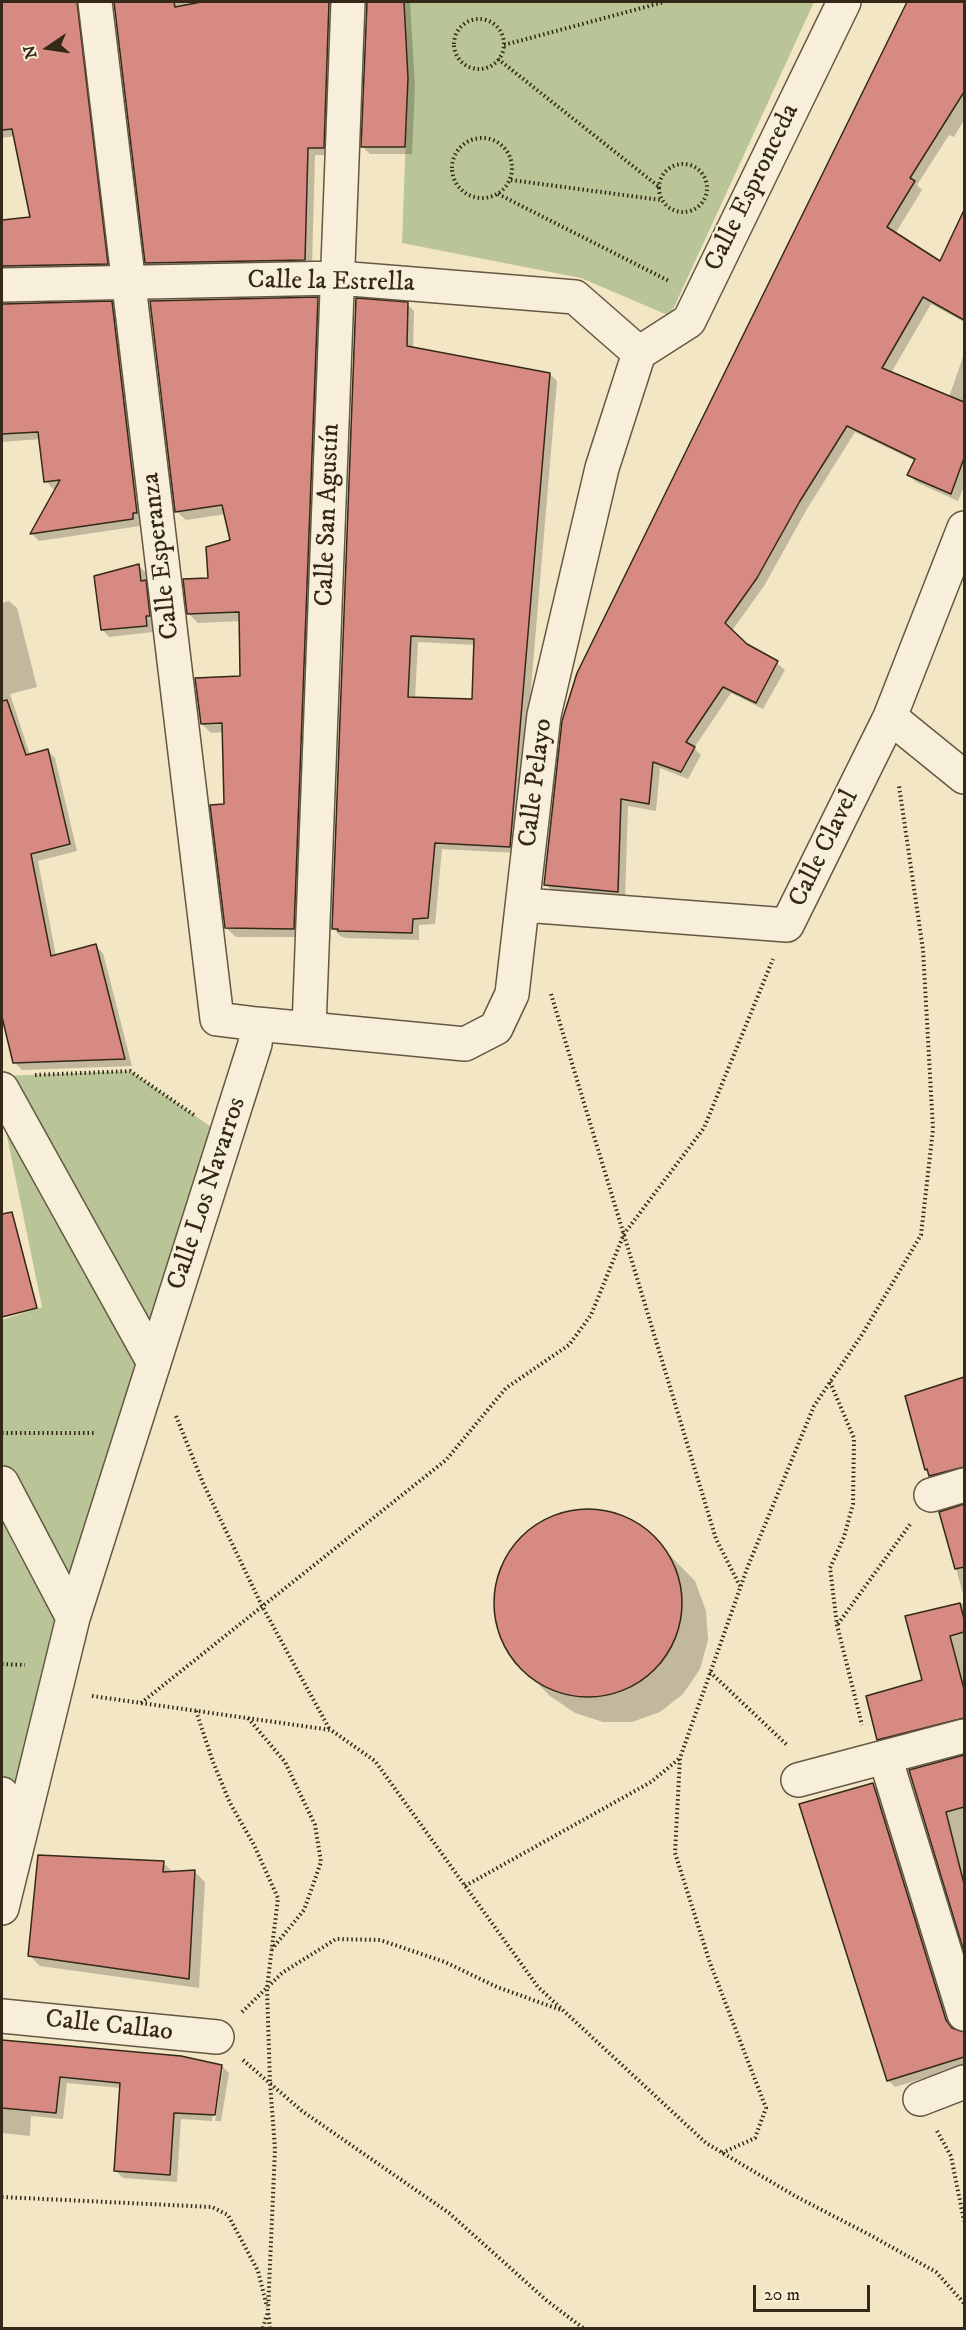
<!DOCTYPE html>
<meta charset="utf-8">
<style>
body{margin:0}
#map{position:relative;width:966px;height:2330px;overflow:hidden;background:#f2e6c5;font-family:"IM FELL DW Pica",serif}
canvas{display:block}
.frame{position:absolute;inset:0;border:3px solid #342818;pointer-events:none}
.north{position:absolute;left:18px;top:18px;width:60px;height:60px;-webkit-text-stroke:4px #f7efd9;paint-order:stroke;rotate:257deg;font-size:16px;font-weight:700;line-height:24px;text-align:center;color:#342818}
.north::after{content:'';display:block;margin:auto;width:21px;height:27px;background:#342818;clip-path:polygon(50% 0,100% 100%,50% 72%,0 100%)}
.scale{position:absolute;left:753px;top:2285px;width:117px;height:27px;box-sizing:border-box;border:3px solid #342818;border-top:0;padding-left:8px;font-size:18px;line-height:21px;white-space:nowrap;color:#342818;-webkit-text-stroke:4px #f7efd9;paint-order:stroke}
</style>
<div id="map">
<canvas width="966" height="2330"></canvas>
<div class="frame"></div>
<div class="north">N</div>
<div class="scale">20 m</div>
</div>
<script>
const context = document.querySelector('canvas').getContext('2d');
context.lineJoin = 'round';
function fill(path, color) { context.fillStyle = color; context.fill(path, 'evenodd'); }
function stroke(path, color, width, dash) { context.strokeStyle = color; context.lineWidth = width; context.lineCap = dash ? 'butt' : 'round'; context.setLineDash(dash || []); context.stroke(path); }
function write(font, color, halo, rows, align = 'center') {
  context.font = font + ' "IM FELL DW Pica",serif'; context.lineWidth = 5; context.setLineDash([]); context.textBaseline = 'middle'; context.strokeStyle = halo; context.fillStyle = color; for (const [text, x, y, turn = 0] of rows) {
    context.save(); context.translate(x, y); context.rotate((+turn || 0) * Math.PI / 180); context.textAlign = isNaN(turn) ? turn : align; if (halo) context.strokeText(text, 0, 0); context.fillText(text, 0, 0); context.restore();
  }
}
const green = new Path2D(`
 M 404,2 L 814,2 L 670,316 L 581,278 L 402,243 L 408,78 Z
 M 130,1071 L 226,1137 L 19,1839 L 2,1794 L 2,1320 L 42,1307 L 2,1112 L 2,1076 Z`);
const shadow = new Path2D(`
 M 9,2 L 86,2 L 114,271 L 2,276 L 2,221 L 32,218 L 15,136 L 2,138 L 2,42 L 14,40 Z
 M 115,2 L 339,2 L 331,155 L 315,155 L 312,267 L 154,270 L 147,263 Z
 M 368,2 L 410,2 L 415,86 L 412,154 L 370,154 L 363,147 Z
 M 908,2 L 964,2 L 964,120 L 954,137 L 949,135 L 917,185 L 922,190 L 895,234 L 940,263 L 964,212 L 964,322 L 931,304 L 891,373 L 949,397 L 964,354 L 964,486 L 958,501 L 916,482 L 909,475 L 915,461 L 855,432 L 807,509 L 764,586 L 731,632 L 746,645 L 777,663 L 785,670 L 763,709 L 731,693 L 694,748 L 701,755 L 688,779 L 660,768 L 656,811 L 628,806 L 625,899 L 554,892 L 546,885 L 578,674 Z
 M 317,299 L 326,308 L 303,937 L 236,937 L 226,928 L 224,732 L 211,733 L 202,724 L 241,678 L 241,621 L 198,623 L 189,614 L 231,541 L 226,514 L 186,520 L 176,511 Z
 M 111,303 L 119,310 L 144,520 L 139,520 L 140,526 L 39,541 L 32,534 L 57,488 L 53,489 L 46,481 L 41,439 L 2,442 L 2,305 Z
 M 407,304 L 414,311 L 413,349 L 550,374 L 557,381 L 517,853 L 442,849 L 435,924 L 419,925 L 419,940 L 346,938 L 340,936 L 333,928 ZM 418,642 L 476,645 L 473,700 L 415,699 Z
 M 139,566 L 146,573 L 147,584 L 152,589 L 156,623 L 152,623 L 153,632 L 109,637 L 102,629 Z
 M 9,601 L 17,608 L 37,687 L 10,694 L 30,755 L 48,751 L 55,758 L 77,851 L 38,861 L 56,956 L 95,946 L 103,953 L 132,1066 L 22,1070 L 14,1062 L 2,1010 L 2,603 Z
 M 964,1379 L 964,1474 L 938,1482 L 927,1469 L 907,1397 Z
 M 964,1506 L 964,1598 L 941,1513 Z
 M 588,1510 L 619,1515 L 646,1531 L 695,1581 L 706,1611 L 708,1640 L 700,1669 L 683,1694 L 660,1712 L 632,1722 L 603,1722 L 575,1713 L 550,1696 L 523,1669 L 506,1645 L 496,1615 L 498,1583 L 509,1554 L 530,1530 L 557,1515 Z
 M 964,1603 L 964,1725 L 886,1746 L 879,1739 L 924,1681 L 906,1617 Z
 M 964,1757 L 964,1947 L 911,1771 Z
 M 873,1785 L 880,1792 L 953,2028 L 960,2034 L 964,2034 L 964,2066 L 895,2087 L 888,2080 Z
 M 163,1863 L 174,1873 L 195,1872 L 205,1882 L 199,1988 L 40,1966 L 30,1956 Z
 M 2,2042 L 181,2057 L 222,2066 L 229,2073 L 221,2121 L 215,2121 L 223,2069 L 220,2069 L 212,2121 L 181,2119 L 177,2182 L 123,2178 L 115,2170 L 121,2088 L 67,2083 L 63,2119 L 31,2116 L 30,2136 L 2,2133 Z`);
const building = new Path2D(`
 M 2,2 L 77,2 L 108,264 L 2,266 L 2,220 L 30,217 L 12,129 L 2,130 Z
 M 114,2 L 174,2 L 175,7 L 201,2 L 329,2 L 324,148 L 308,148 L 305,260 L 145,263 Z
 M 367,2 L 404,2 L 408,78 L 405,147 L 361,147 Z
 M 907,2 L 964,2 L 964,92 L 910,178 L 915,181 L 887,227 L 940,261 L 964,210 L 964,320 L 923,297 L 882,368 L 964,402 L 964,458 L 951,494 L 907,475 L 915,459 L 847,426 L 800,501 L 757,578 L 725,623 L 747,644 L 778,661 L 756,703 L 723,687 L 686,742 L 695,747 L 681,772 L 653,762 L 649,804 L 621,799 L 618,892 L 544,885 L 562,721 L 577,673 Z
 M 318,297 L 294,929 L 225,928 L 210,805 L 224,804 L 222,723 L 201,724 L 195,678 L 240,676 L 239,612 L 187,614 L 183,579 L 208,578 L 206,547 L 230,540 L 222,505 L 175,512 L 150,301 Z
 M 356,298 L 408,302 L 407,346 L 550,373 L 510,847 L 435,843 L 428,918 L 413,919 L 412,933 L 338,931 L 338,929 L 332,929 ZM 411,636 L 474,639 L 472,699 L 408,697 Z
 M 112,301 L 137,513 L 133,513 L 133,519 L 30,534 L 60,480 L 44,482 L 38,432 L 2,434 L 2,304 Z
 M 139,564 L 141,581 L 146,580 L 150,616 L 146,616 L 147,626 L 101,630 L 94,576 Z
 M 7,700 L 26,755 L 48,749 L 70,844 L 31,854 L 51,956 L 96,944 L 125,1059 L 13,1063 L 2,1017 L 2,701 Z
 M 12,1212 L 37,1308 L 2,1317 L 2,1214 Z
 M 964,1377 L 964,1467 L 929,1476 L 927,1469 L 925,1470 L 905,1396 Z
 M 964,1504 L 964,1567 L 955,1569 L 939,1512 Z
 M494 1603a94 94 0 1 1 188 0a94 94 0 1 1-188 0Z
 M 960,1603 L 964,1619 L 964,1632 L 950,1636 L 964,1689 L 964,1718 L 877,1740 L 866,1696 L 922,1680 L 905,1616 Z
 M 964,1755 L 964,1807 L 946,1812 L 964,1884 L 964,1952 L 909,1770 Z
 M 873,1783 L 946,2020 L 952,2028 L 964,2032 L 964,2057 L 887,2081 L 799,1804 Z
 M 38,1855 L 164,1861 L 163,1872 L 195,1870 L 189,1979 L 28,1956 Z
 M 2,2040 L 181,2056 L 222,2065 L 215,2115 L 174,2113 L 170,2175 L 114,2171 L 120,2083 L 60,2077 L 56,2113 L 2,2108 Z`);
const path = new Path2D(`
 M454 44a25 25 0 1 1 50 0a25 25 0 1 1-50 0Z
 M 504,45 L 664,2
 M 498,59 L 658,186
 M452 168a30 30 0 1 1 60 0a30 30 0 1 1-60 0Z
 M659 188a24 24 0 1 1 48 0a24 24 0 1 1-48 0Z
 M 511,180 L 661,200
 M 498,194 L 669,281
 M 551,994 L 716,1539 L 740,1586
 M 35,1075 L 130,1071 L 194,1115
 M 830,1382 L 854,1438 L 853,1504 L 844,1537 L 830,1568 L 837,1625 L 862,1725
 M 176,1416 L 203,1483 L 262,1606 L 330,1730
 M 2,1433 L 94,1433
 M 838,1624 L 911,1523
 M 2,1664 L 25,1665
 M 710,1672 L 787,1745
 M 92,1696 L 331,1730 L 375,1761 L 538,1987 L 706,2143 L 795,2196 L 870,2235 L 936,2272 L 964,2303
 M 141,1703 L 446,1460 L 506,1388 L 569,1345 L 591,1315 L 624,1234 L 704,1128 L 773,959
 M 196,1711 L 213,1762 L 230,1803 L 254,1845 L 278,1898 L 267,1988 L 270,2083 L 275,2149 L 268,2311 L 270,2328
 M 248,1718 L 285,1762 L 315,1825 L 321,1862 L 304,1910 L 272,1949
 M 465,1886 L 651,1782 L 680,1758
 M 242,2012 L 282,1973 L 336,1939 L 380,1940 L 445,1962 L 497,1987 L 561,2010
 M 243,2060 L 302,2111 L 449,2213 L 546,2300 L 583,2328
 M 937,2131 L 951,2156 L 964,2221
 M 722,2153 L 755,2138 L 766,2108 L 710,1963 L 675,1853 L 680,1758 L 748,1566 L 814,1406 L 863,1333 L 921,1235 L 933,1129 L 923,950 L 899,786
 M 2,2197 L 212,2207 L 228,2215 L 258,2271 L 267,2307
 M 263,2328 L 267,2314`);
const street = new Path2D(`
 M 95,2 L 217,1019 L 257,1024 L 465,1044 L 496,1028 L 512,994 L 544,715 L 602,468 L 639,353
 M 2,285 L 338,278 L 575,297 L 639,353
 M 639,353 L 689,321 L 844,2
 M 890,717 L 964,777
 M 524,905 L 787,925 L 890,717 L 964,528
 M 309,1028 L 348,2
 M 2,1089 L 154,1363
 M 2,1483 L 73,1618
 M 931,1495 L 964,1485
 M 885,1757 L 964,2014
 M 798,1780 L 964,1736
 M 2,1794 L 19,1839
 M 2,1908 L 73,1618 L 255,1044 L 257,1024
 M 2,2016 L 217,2037
 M 920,2099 L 964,2082`);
const streetNames = [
 ["Calle Espronceda",753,188,-64],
 ["Calle la Estrella",331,283,1],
 ["Calle San Agustín",329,515,-88],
 ["Calle Esperanza",162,556,-97],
 ["Calle Pelayo",537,783,-83],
 ["Calle Clavel",825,849,-64],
 ["Calle Los Navarros",208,1194,-72],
 ["Calle Callao",109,2027,6]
];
fill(green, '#b9c596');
fill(shadow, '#0003');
fill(building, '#d68a82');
stroke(building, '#342818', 1.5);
stroke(street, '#645843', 36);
stroke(path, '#342818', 4, [1.5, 3]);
stroke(street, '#f7efd9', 33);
write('26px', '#342818', '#f7efd9', streetNames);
</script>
